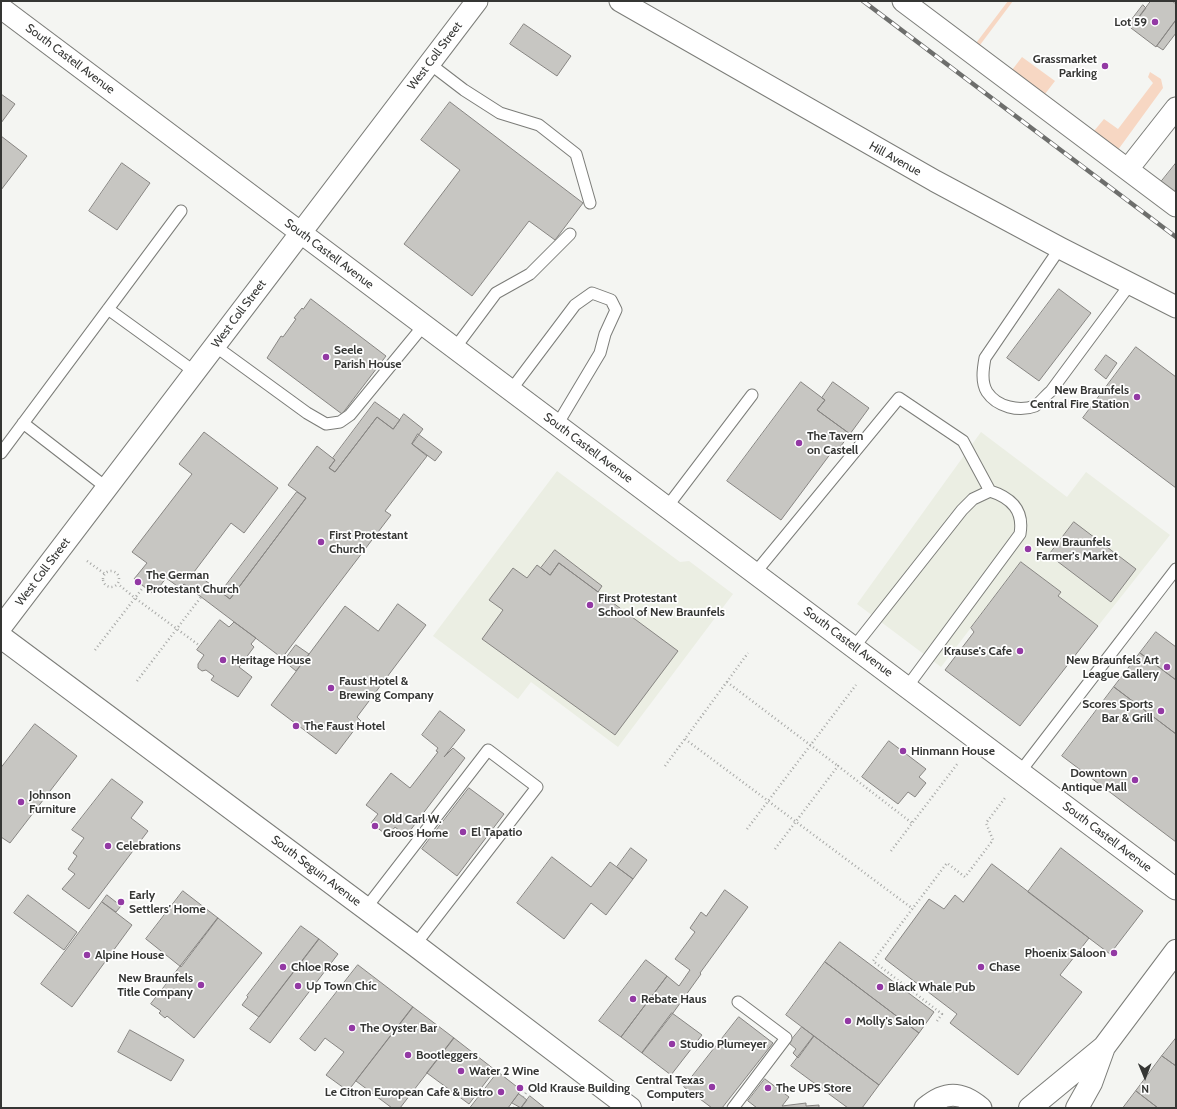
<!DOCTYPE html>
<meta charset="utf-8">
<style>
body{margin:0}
#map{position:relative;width:1177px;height:1109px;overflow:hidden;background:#f4f5f2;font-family:Cabin,sans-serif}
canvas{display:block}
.frame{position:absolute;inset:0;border:2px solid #353634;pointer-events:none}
.north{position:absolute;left:1125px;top:1057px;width:40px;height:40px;-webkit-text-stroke:3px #fff;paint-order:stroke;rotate:179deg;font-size:11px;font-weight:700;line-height:16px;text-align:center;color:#353634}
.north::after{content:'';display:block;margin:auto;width:14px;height:18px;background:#353634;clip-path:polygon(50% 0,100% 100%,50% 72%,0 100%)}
</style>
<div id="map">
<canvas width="1177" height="1109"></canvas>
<div class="frame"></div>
<div class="north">N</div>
</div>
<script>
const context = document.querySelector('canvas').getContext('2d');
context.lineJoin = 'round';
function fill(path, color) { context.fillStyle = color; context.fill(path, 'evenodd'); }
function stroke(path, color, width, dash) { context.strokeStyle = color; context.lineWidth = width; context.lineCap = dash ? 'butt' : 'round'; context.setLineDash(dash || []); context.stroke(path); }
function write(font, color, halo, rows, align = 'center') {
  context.font = font + ' Cabin,sans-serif'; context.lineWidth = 3.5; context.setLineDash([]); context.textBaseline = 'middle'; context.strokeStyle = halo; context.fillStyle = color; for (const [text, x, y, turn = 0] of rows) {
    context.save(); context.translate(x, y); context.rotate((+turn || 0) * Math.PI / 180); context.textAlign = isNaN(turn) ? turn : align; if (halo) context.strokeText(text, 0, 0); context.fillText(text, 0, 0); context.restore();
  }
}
const built = new Path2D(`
 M 981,432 L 1067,497 L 1086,472 L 1170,535 L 1098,626 L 1058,596 L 1061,592 L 1021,562 L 941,667 L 857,604 Z
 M 557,471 L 680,562 L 689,561 L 733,594 L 618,747 L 531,682 L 518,699 L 433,636 Z`);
const green = new Path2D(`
 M 1008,1 L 1013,1 L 980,45 L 993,55 L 989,60 L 973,47 Z
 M 1022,57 L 1055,81 L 1045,94 L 1094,131 L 1104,119 L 1118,129 L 1153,83 L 1148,77 L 1150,72 L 1161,79 L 1163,88 L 1115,154 L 1009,74 Z`);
const building = new Path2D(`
 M 1151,1 L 1172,1 L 1176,4 L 1176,20 L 1156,47 L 1131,28 Z
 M 1143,5 L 1146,8 L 1133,25 L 1130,22 Z
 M 1176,20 L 1176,33 L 1163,50 L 1157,46 Z
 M 524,24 L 571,56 L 557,76 L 510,44 Z
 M 1,94 L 15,104 L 1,123 Z
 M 450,102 L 583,203 L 555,240 L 529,221 L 472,296 L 404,244 L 460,170 L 421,140 Z
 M 1,136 L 27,156 L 1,190 Z
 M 122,163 L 150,183 L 117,230 L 89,211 Z
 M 1176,163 L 1176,194 L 1161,182 Z
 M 1059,289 L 1091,313 L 1039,381 L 1007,358 Z
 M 311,299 L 386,356 L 342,414 L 267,358 L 281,336 L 283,337 L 296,319 L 294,318 L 302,308 L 303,309 Z
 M 1136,347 L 1176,377 L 1176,488 L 1083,418 Z
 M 1106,355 L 1117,363 L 1106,379 L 1095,370 Z
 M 801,382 L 825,400 L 817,410 L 850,434 L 834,455 L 831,453 L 781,520 L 727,481 Z
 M 833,382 L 869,408 L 850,434 L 817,410 L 825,400 L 822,398 Z
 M 375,402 L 400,420 L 393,429 L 377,417 L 335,472 L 329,468 L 335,460 L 333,458 Z
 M 404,414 L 423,429 L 412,444 L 427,456 L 385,511 L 391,515 L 282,658 L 184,584 L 180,588 L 166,578 L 154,594 L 134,579 L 147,563 L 132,552 L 192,474 L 179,464 L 204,432 L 278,488 L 244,533 L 231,523 L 194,572 L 230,599 L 306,498 L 288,485 L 317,446 L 335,460 L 329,468 L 335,472 L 377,417 L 393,429 Z
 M 418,434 L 442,452 L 435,461 L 412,444 Z
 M 297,492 L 306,498 L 230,599 L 221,592 Z
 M 1074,522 L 1136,569 L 1111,602 L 1049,555 Z
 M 555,550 L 602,586 L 598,592 L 559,563 L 550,575 L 541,568 Z
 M 1021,562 L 1061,592 L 1058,596 L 1098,626 L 1020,726 L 945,670 L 974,632 L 971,628 Z
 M 559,563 L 678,651 L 615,735 L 482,639 L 503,610 L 489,600 L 513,568 L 527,578 L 537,565 L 550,575 Z
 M 398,604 L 426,625 L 357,717 L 361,721 L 336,754 L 271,705 L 345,606 L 378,631 Z
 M 220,620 L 229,627 L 234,622 L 256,638 L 251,644 L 254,647 L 239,667 L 252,677 L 238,697 L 211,680 L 214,676 L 206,670 L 202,671 L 198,668 L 198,664 L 204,655 L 197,650 Z
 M 1156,632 L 1176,647 L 1176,680 L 1140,653 Z
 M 296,645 L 309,654 L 296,671 L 284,661 Z
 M 1140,653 L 1176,680 L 1176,734 L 1114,687 Z
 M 1114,687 L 1176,734 L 1176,842 L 1062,756 Z
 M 440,711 L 465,730 L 444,757 L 453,748 L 465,758 L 406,836 L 395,827 L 388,836 L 371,823 L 378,814 L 366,805 L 391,773 L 410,788 L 438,752 L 436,751 L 438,748 L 422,735 Z
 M 35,724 L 77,756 L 10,843 L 1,837 L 1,768 Z
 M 889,741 L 926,769 L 919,777 L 926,783 L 915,797 L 908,792 L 898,804 L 862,777 Z
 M 112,779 L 143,802 L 131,818 L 148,831 L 89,909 L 62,889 L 75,874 L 68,869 L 77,856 L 73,853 L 84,838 L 72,830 Z
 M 469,788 L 504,814 L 457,876 L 422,849 Z
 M 631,848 L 647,860 L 633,879 L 617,867 Z
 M 1061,848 L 1143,911 L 1110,954 L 1028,892 Z
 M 552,857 L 591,887 L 610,862 L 633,879 L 606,915 L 591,903 L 564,939 L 517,903 Z
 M 992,864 L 1089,938 L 1060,975 L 1082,992 L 1018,1075 L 950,1023 L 957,1014 L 885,959 L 929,899 L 944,909 L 955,895 L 963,902 Z
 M 725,890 L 748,907 L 700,973 L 701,974 L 673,1013 L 642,1053 L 621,1037 L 667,976 L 679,986 L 690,970 L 675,959 L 695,932 L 690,928 L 701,912 L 706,916 Z
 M 183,891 L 218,918 L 181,967 L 146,939 Z
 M 28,895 L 77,932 L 64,950 L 14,913 Z
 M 107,895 L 121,906 L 116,912 L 102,902 Z
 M 102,902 L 132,925 L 72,1007 L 41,984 Z
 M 218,918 L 262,953 L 194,1038 L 167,1016 L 165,1018 L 159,1013 L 161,1011 L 151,1004 Z
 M 301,926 L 319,939 L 259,1017 L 242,1005 L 248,997 L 247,996 Z
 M 319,939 L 338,954 L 270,1043 L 250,1029 Z
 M 840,942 L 934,1012 L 919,1033 L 825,962 Z
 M 646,960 L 667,976 L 621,1037 L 599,1021 Z
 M 825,962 L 919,1033 L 879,1085 L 786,1015 Z
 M 358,965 L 413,1007 L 348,1091 L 326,1075 L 344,1052 L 325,1038 L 315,1051 L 300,1039 Z
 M 413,1007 L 454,1038 L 400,1108 L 392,1108 L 356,1081 Z
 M 672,1013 L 702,1035 L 671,1075 L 642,1053 Z
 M 739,1017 L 773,1043 L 722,1108 L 712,1108 L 684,1087 Z
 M 802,1027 L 814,1036 L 798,1058 L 793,1053 L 796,1049 L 789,1043 Z
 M 130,1030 L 184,1060 L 171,1081 L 118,1052 Z
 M 814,1036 L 879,1085 L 862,1108 L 848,1108 L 791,1066 Z
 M 454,1038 L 495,1070 L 469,1104 L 427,1073 Z
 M 1176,1038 L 1176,1066 L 1162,1056 Z
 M 1162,1056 L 1176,1066 L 1176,1108 L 1158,1108 L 1136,1091 Z
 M 498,1072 L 521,1090 L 508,1108 L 470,1108 Z
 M 765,1079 L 789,1097 L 782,1106 L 806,1103 L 806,1106 L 819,1105 L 819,1108 L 757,1108 L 748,1101 Z
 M 1136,1091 L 1158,1108 L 1123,1108 Z
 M 519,1094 L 527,1100 L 521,1108 L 512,1103 Z
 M 530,1096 L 545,1108 L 521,1108 Z`);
const path = new Path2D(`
 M 87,561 L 105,574
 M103 579a8 8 0 1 1 16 0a8 8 0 1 1-16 0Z
 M 144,586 L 135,598 L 200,646
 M 95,650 L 135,598 L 118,584
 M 137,681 L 201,597
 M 727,682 L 838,766
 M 685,739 L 913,909
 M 665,766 L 748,653
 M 747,829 L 856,685
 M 775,849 L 838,766 L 912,823
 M 891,851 L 958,763
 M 937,1021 L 942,1014 L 873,961 L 947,863 L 965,877 L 993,840 L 986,823 L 1005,798
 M 523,1097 L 530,1087
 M 514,1108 L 516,1106`);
const lane = new Path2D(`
 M 430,64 L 464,90 L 500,113 L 539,125 L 576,154 L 590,203
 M 1060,248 L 985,358 C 983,369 981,382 987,392 C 997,407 1019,412 1035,406 C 1040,403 1046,395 1051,391 L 1131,283
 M 108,309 L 195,372
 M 215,346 L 307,413 L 326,424 L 340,422 L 350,415 L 424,325
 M 455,348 L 496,293 L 530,274 L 570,234
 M 511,390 L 575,305 L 592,293 L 611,300 L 616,310 L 605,334 L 600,353 L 557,425
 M 23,423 L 107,488
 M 1,453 L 181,211
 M 667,507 L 752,395
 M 755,573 L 899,398 L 963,441 L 990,491
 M 854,647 L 962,510 L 973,499 L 990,491 C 1012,498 1024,511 1020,534 L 907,687
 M 1020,772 L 1176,569
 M 366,908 L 488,750 L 537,787 L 415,945
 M 733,1108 L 786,1038 L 738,1002`);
const street = new Path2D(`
 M 620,1 L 935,181 L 1060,248 L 1176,307
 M 903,1 L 1176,206
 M 1,8 L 1176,889
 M 1128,169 L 1176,108
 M 1,627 L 477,1
 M 925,1108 C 945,1091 961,1091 981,1108`);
const secondary = new Path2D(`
 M 1,637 L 415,945 L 630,1108
 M 1030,1108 L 1104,1047 L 1176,951
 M 1077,1108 L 1091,1083 L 1104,1047`);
const rail = new Path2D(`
 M 863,1 L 1176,237`);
const markers = [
 [1155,22,4,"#9339a4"],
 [1105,66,4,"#9339a4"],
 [326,357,4,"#9339a4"],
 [1137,397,4,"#9339a4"],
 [799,443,4,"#9339a4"],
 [321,542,4,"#9339a4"],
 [1028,549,4,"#9339a4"],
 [138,582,4,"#9339a4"],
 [590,605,4,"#9339a4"],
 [1020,651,4,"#9339a4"],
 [223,660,4,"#9339a4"],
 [1167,667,4,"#9339a4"],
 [331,688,4,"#9339a4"],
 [1161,711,4,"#9339a4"],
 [296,726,4,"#9339a4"],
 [903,751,4,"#9339a4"],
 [1135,780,4,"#9339a4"],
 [21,802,4,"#9339a4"],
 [375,826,4,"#9339a4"],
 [463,832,4,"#9339a4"],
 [108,846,4,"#9339a4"],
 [121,902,4,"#9339a4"],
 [1114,953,4,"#9339a4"],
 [87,955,4,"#9339a4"],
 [283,967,4,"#9339a4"],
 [981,967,4,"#9339a4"],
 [201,985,4,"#9339a4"],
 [298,986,4,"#9339a4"],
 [880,987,4,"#9339a4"],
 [633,999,4,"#9339a4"],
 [848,1021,4,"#9339a4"],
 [352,1028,4,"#9339a4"],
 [672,1044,4,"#9339a4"],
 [408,1055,4,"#9339a4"],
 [461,1071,4,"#9339a4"],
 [712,1087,4,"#9339a4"],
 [520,1088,4,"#9339a4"],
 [768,1088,4,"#9339a4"],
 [501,1092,4,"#9339a4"]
];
const poiNames = [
 ["Lot 59",1147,22,"right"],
 ["Grassmarket",1097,59,"right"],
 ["Parking",1097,73,"right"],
 ["Seele",334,350],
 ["Parish House",334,364],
 ["New Braunfels",1129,390,"right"],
 ["Central Fire Station",1129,404,"right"],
 ["The Tavern",807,436],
 ["on Castell",807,450],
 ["First Protestant",329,535],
 ["Church",329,549],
 ["New Braunfels",1036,542],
 ["Farmer's Market",1036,556],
 ["The German",146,575],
 ["Protestant Church",146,589],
 ["First Protestant",598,598],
 ["School of New Braunfels",598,612],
 ["Krause's Cafe",1012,651,"right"],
 ["Heritage House",231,660],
 ["New Braunfels Art",1159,660,"right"],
 ["League Gallery",1159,674,"right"],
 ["Faust Hotel &",339,681],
 ["Brewing Company",339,695],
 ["Scores Sports",1153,704,"right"],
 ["Bar & Grill",1153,718,"right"],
 ["The Faust Hotel",304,726],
 ["Hinmann House",911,751],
 ["Downtown",1127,773,"right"],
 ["Antique Mall",1127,787,"right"],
 ["Johnson",29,795],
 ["Furniture",29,809],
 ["Old Carl W.",383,819],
 ["Groos Home",383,833],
 ["El Tapatio",471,832],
 ["Celebrations",116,846],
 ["Early",129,895],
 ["Settlers' Home",129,909],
 ["Phoenix Saloon",1106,953,"right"],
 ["Alpine House",95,955],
 ["Chloe Rose",291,967],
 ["Chase",989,967],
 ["New Braunfels",193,978,"right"],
 ["Title Company",193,992,"right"],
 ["Up Town Chíc",306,986],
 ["Black Whale Pub",888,987],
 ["Rebate Haus",641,999],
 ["Molly's Salon",856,1021],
 ["The Oyster Bar",360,1028],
 ["Studio Plumeyer",680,1044],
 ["Bootleggers",416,1055],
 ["Water 2 Wine",469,1071],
 ["Central Texas",704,1080,"right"],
 ["Computers",704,1094,"right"],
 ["Old Krause Building",528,1088],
 ["The UPS Store",776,1088],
 ["Le Citron European Cafe & Bistro",493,1092,"right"]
];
const streetNames = [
 ["West Coll Street",435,56,-53],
 ["South Castell Avenue",70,59,37],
 ["Hill Avenue",895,159,29],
 ["South Castell Avenue",329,254,37],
 ["West Coll Street",239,314,-53],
 ["South Castell Avenue",588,448,37],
 ["West Coll Street",43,572,-53],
 ["South Castell Avenue",848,642,37],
 ["South Castell Avenue",1107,837,37],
 ["South Seguin Avenue",316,871,37]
];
fill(built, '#ebeee3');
fill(green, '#f7d7c3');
fill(building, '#c7c6c2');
stroke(building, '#878582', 1);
stroke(lane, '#7c7d79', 13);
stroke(street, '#7c7d79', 23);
stroke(secondary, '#7c7d79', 24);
stroke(path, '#a7a8a6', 2.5, [1, 3]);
stroke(lane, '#fff', 11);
stroke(street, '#fff', 21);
stroke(secondary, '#fff', 22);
stroke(rail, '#6d6e6c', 4.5);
stroke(rail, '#fff', 3, [9]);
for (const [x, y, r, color] of markers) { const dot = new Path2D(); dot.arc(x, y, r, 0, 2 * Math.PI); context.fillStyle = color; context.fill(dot); stroke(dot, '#fff', 1.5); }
write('bold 12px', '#353634', '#fff', poiNames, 'left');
write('12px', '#353634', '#fff', streetNames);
</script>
